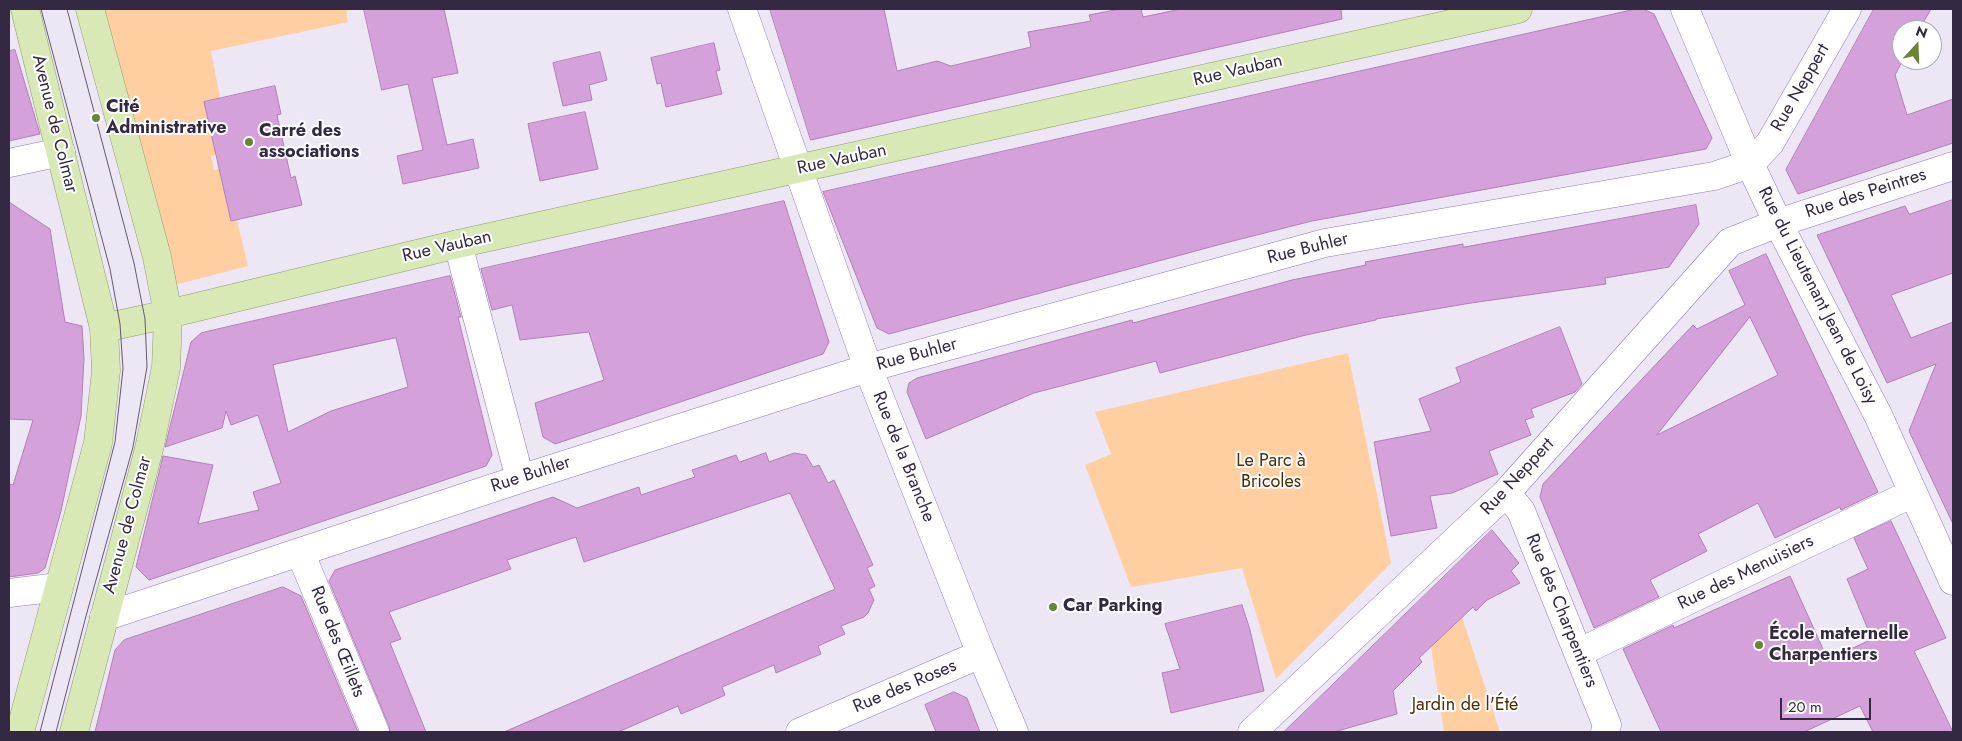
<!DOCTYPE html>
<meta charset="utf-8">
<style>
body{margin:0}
#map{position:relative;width:1962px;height:741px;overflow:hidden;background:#ede7f5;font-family:Jost,sans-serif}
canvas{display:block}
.frame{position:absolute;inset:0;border:10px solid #342943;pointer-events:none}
.north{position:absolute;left:1892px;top:20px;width:50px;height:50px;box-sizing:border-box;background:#fff;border:1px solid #aea9b4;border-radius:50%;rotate:20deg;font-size:14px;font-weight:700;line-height:20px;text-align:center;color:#342943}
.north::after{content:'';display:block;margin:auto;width:18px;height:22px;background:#6b8335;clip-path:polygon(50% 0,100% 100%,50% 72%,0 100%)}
.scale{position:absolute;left:1780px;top:698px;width:91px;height:22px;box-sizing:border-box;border:2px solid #342943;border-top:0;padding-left:6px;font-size:15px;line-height:18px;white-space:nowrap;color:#342943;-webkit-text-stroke:4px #fff;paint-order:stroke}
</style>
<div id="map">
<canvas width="1962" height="741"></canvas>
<div class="frame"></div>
<div class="north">N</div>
<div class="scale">20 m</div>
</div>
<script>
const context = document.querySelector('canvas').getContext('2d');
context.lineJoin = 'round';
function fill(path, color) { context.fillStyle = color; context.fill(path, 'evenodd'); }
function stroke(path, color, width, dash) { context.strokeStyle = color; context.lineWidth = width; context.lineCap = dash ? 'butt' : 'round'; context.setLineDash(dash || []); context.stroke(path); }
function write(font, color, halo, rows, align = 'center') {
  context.font = font + ' Jost,sans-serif'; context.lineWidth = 4; context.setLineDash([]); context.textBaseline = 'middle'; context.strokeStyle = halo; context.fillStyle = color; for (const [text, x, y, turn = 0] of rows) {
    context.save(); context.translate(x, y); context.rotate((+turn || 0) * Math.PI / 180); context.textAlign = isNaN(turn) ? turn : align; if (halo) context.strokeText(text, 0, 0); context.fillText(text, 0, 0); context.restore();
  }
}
const green = new Path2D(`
 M 90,9 L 346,9 L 348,22 L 211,51 L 220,98 L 204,102 L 217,154 L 211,156 L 214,170 L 220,168 L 231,221 L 237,220 L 248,266 L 163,288 Z
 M 1348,353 L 1391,563 L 1276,679 L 1242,568 L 1131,587 L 1085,465 L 1111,454 L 1095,412 Z
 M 1462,617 L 1500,732 L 1444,732 L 1431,647 Z`);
const building = new Path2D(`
 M 364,9 L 444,9 L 458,73 L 432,78 L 447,145 L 473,139 L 479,168 L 403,184 L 397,156 L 423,150 L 408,84 L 382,90 Z
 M 770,9 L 884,9 L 897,71 L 937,61 L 951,66 L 1031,47 L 1028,32 L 1091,21 L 1089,15 L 1120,9 L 1141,9 L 1143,17 L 1181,9 L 1341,9 L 1342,19 L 811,140 Z
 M 1636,9 L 1643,9 L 1654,14 L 1712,138 L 1706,149 L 1312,221 L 1225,243 L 889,334 L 877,328 L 823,192 Z
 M 1874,9 L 1931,9 L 1919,30 L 1902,30 L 1903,60 L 1895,75 L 1907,115 L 1953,99 L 1953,143 L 1798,194 L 1786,170 Z
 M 714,43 L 720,70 L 716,71 L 722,94 L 666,107 L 661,83 L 657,84 L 651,58 Z
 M 15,50 L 40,134 L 9,141 L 9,51 Z
 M 600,52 L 607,80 L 589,85 L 592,100 L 563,106 L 553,63 Z
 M 275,86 L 281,114 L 277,115 L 291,178 L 295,176 L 302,205 L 231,221 L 204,102 Z
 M 585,112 L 598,169 L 540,181 L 528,124 Z
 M 1953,200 L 1953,273 L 1891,295 L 1911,338 L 1953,322 L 1953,524 L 1909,431 L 1936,364 L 1887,383 L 1817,235 L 1905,206 L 1909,214 Z
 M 784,201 L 829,342 L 823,354 L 555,444 L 543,437 L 535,403 L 604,380 L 589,332 L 520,340 L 512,305 L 492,310 L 481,269 Z
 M 9,202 L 50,229 L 65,322 L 82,326 L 84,358 L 81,416 L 61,511 L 45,568 L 38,573 L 9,577 L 9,484 L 13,485 L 33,420 L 9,419 Z
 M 1696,205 L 1699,224 L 1669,267 L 1605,278 L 1606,284 L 1471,303 L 1376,319 L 1376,320 L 1306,335 L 1160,373 L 1156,361 L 1034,393 L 926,439 L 907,392 L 909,383 L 917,378 L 1132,320 L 1133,323 L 1292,280 L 1366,265 L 1365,262 L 1463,244 L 1463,247 Z
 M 1766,254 L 1878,492 L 1841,510 L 1840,507 L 1775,538 L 1758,503 L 1698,534 L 1707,551 L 1650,580 L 1659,597 L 1594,628 L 1540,497 L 1543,484 L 1693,325 L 1697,329 L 1745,305 L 1729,271 ZM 1750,317 L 1778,375 L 1657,435 Z
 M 450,276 L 461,317 L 458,317 L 492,455 L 486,466 L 149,580 L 136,567 L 163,456 L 213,465 L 198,524 L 259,510 L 253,492 L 281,483 L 258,415 L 231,425 L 226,411 L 222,428 L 165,447 L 191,342 L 201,333 ZM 396,338 L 408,387 L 331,411 L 288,432 L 273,365 Z
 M 1560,327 L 1582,384 L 1575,392 L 1531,409 L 1534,417 L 1525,420 L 1531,435 L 1489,451 L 1498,474 L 1452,493 L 1430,496 L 1437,528 L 1391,536 L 1374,442 L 1431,431 L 1419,399 L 1461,382 L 1456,368 Z
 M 766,453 L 769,462 L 794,453 L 806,455 L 813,467 L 819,465 L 828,483 L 834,480 L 873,565 L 867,568 L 875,586 L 869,589 L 874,600 L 868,613 L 864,617 L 841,626 L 845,634 L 818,646 L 821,654 L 776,673 L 774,665 L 722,687 L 725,695 L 712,701 L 681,714 L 678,706 L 618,732 L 504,732 L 835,589 L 790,493 L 584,562 L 576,537 L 507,560 L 511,569 L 389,612 L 401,639 L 390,643 L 426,732 L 390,732 L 389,726 L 329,581 L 335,570 L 553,497 L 577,508 L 639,487 L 641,495 L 695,477 L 692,470 L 736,455 L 739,462 Z
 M 1891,521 L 1946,638 L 1914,651 L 1953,732 L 1873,732 L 1860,706 L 1804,732 L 1661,732 L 1623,649 L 1673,625 L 1674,628 L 1790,576 L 1828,660 L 1872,639 L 1847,579 L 1868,569 L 1854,538 Z
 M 1492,530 L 1519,563 L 1511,571 L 1520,583 L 1487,600 L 1476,611 L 1473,607 L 1419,658 L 1422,662 L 1393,691 L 1397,714 L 1334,732 L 1284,732 Z
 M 283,587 L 301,596 L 358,732 L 95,732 L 115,650 L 124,640 Z
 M 1242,605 L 1250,630 L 1264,691 L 1171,713 L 1162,673 L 1180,669 L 1165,624 Z
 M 954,692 L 967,698 L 980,732 L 936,732 L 925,705 Z`);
const minor = new Path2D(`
 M 742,9 L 868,368 L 981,654 L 1014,732
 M 1685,9 L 1750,164 L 1778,223 L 1878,415 L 1953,581
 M 9,163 L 61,152
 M 458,244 L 520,479
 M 1506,493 L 1521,511 L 1607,725 L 1605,732
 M 300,552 L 375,732
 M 9,593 L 59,587
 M 104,617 L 520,479 L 868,368 L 1325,243 L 1714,176 L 1750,164 L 1770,143 L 1847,9
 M 1578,653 L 1913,493
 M 800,732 L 981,654
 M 1252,732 L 1506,493 L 1730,242 L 1778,223 L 1953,166`);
const major = new Path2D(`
 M 104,328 L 168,314 L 458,244 L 1518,9
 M 20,732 L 98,443 L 106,371 L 104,328 L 25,9
 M 74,732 L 149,449 L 166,368 L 167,343 L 168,314 L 157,257 L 90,9`);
const tram = new Path2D(`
 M 40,732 L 115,442 L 123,369 L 120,324 L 110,269 L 41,9
 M 56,732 L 86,616 L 133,447 L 147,367 L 145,319 L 134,263 L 67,9`);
const markers = [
 [96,118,5,"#6b8335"],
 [249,142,5,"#6b8335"],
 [1053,607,5,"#6b8335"],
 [1759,645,5,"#6b8335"]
];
const streetNames = [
 ["Rue Vauban",1238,71,-13],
 ["Rue Neppert",1801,88,-60],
 ["Avenue de Colmar",54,124,76],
 ["Rue Vauban",842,160,-12],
 ["Rue des Peintres",1866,194,-18],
 ["Rue Vauban",447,247,-13],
 ["Rue Buhler",1308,249,-14],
 ["Rue du Lieutenant Jean de Loisy",1817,296,63],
 ["Rue Buhler",917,355,-15],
 ["Rue de la Branche",903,457,68],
 ["Rue Buhler",531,475,-18],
 ["Rue Neppert",1518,477,-47],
 ["Avenue de Colmar",128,525,-75],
 ["Rue des Menuisiers",1746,573,-26],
 ["Rue des Charpentiers",1561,611,68],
 ["Rue des Œillets",337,642,68],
 ["Rue des Roses",905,687,-23]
];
const poiNames = [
 ["Cité",106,108],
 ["Administrative",106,129],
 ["Carré des",259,132],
 ["associations",259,153],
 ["Car Parking",1063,607],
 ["École maternelle",1769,635],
 ["Charpentiers",1769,656]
];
const parkNames = [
 ["Le Parc à",1271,462],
 ["Bricoles",1271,483],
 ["Jardin de l'Été",1465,706]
];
fill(green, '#ffcea1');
fill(building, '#d5a1da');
stroke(building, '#b17fb6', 1);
stroke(minor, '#957ab9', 29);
stroke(major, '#8e9d6d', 29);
stroke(minor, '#fff', 28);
stroke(major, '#d8e9b5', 28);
stroke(tram, '#635970', 1);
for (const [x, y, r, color] of markers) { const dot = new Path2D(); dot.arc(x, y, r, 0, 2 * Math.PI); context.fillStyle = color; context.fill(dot); stroke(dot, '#fff', 2); }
write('18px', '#342943', '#fff', streetNames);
write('bold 18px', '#342943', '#fff', poiNames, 'left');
write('18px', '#4f2d04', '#fff', parkNames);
</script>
